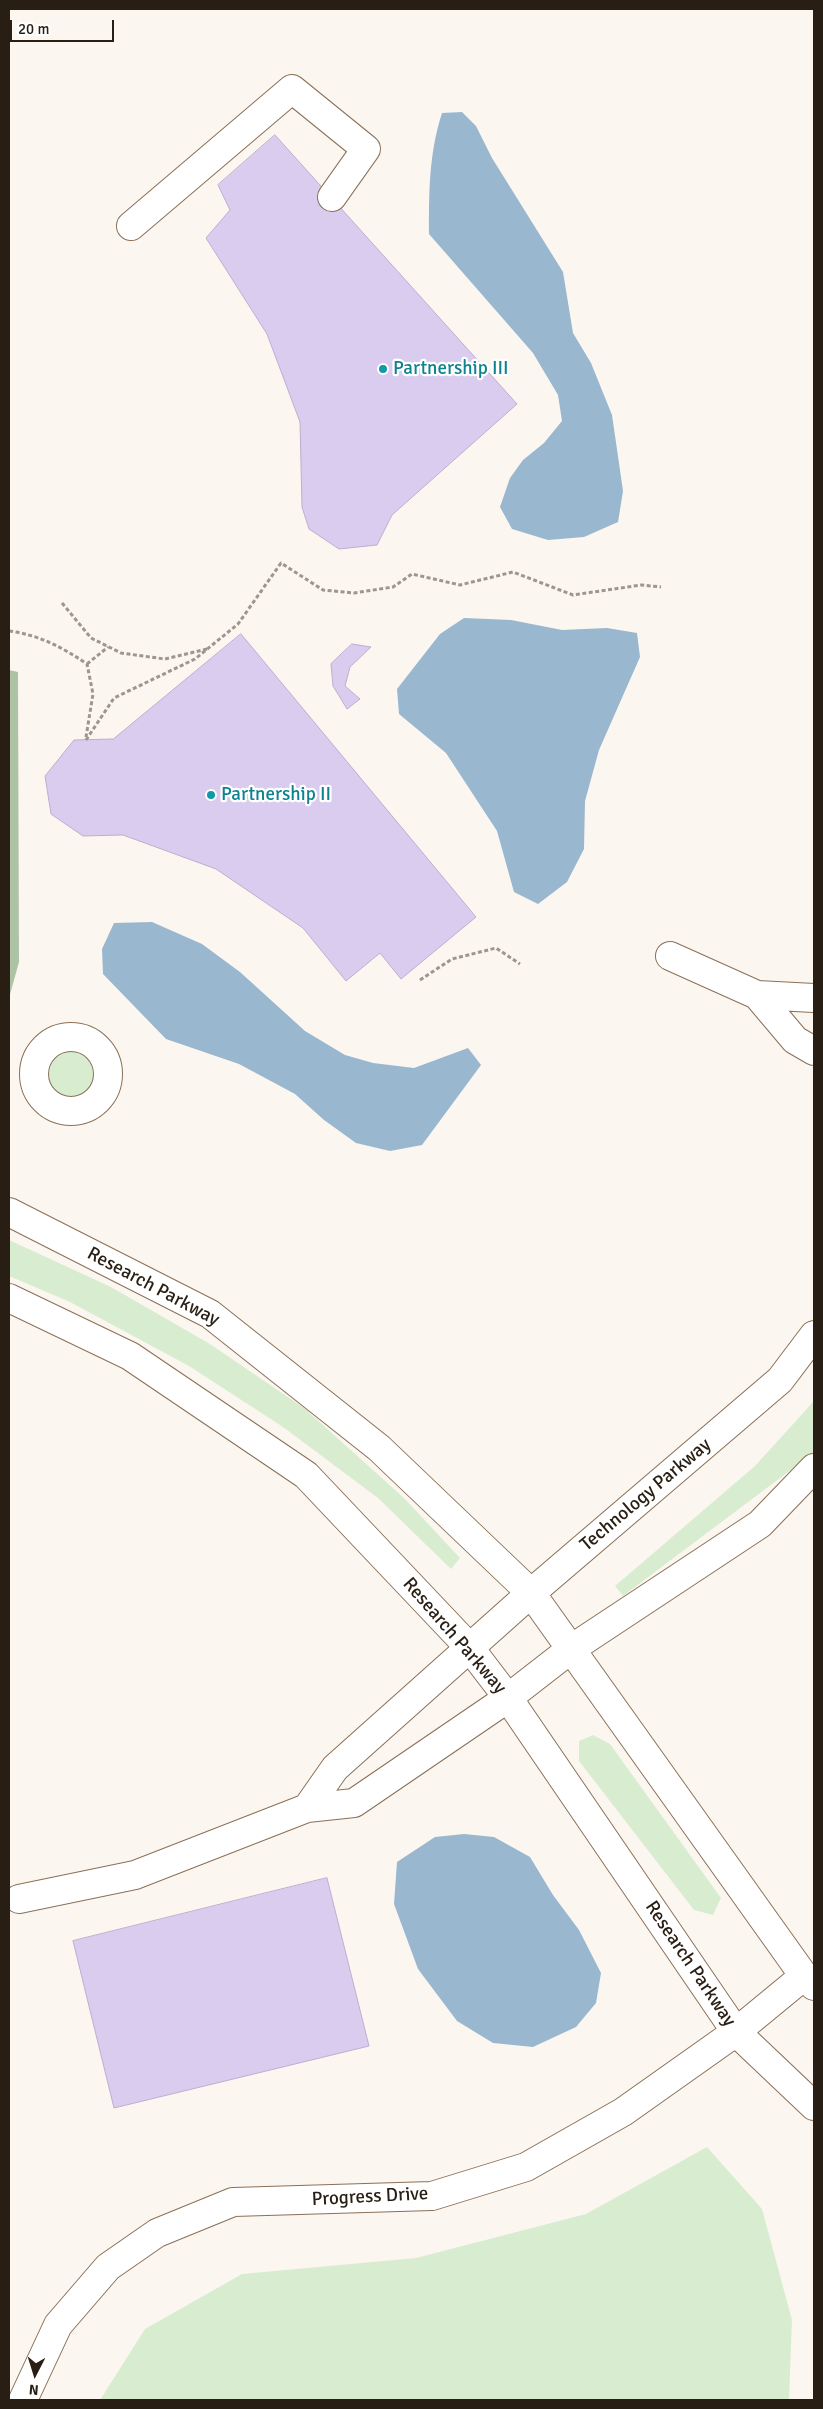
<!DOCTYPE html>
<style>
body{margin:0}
#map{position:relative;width:823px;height:2409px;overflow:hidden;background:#fcf6f0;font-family:Signika,sans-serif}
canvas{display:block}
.frame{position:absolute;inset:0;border:10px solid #281e14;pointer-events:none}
.north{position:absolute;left:10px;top:2349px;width:50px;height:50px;-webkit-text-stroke:4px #fff;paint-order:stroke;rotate:185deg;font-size:14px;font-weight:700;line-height:20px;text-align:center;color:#281e14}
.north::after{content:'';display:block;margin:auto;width:18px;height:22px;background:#281e14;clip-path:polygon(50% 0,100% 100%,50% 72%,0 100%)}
.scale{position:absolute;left:10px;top:20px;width:104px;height:22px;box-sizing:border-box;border:2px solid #281e14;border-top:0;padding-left:6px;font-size:15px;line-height:18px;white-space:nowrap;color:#281e14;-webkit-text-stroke:4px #fff;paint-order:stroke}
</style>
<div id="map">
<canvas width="823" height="2409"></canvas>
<div class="frame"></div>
<div class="north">N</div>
<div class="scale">20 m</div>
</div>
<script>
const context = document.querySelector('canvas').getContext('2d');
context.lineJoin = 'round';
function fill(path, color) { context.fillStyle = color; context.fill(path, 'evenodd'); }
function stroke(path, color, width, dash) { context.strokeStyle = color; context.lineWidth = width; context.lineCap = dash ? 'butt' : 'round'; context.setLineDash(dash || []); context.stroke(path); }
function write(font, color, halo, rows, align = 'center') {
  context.font = font + ' Signika,sans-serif'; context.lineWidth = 4.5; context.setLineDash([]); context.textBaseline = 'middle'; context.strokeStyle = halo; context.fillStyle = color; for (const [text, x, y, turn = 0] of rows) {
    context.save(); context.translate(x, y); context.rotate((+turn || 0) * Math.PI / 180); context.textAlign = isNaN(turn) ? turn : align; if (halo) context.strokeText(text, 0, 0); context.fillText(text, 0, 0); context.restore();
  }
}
const green = new Path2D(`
 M41 1074a27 27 0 1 1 54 0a27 27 0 1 1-54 0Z
 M 9,1240 L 111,1287 L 210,1344 L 304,1408 L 404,1498 L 460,1558 L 451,1569 L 378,1498 L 283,1427 L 189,1366 L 70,1302 L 9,1276 Z
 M 814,1401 L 814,1451 L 812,1454 L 623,1596 L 615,1586 L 755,1466 Z
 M 593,1735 L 610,1744 L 721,1898 L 713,1915 L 694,1910 L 579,1761 L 579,1741 Z
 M 707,2147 L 762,2209 L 792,2320 L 789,2400 L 100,2400 L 145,2329 L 242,2274 L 416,2258 L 586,2214 Z`);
const forest = new Path2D(`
 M 9,670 L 18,672 L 19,962 L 9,998 Z`);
const water = new Path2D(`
 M 462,112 L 476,126 L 492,158 L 563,272 L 573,333 L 591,363 L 612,415 L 623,491 L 618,522 L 584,537 L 548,540 L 512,529 L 500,507 L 510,478 L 523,460 L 544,443 L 562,421 L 558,395 L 533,353 L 429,234 C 429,192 429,153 442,113 Z
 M 464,618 L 511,620 L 562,630 L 607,628 L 637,633 L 640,657 L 599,750 L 585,801 L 584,849 L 567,882 L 538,904 L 514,892 L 497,831 L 446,753 L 399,714 L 397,689 L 440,634 Z
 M 152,922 L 202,944 L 240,972 L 305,1031 L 345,1055 L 373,1063 L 414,1068 L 468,1048 L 481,1065 L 422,1145 L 390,1151 L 356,1143 L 324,1120 L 295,1094 L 239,1064 L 166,1039 L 103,974 L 102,949 L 114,923 Z
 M 464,1834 L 494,1837 L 530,1857 L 553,1895 L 579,1930 L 601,1973 L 596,2003 L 576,2027 L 533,2047 L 493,2043 L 457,2021 L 418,1969 L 394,1904 L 397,1862 L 435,1837 Z`);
const building = new Path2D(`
 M 275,135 L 517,404 L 392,515 L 377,545 L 339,549 L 309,529 L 302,507 L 300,422 L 267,334 L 206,238 L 230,210 L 218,185 Z
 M 241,634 L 476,917 L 401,979 L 380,953 L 346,981 L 303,928 L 216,869 L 123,835 L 83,836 L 51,814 L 45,776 L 74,740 L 113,739 Z
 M 352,644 L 371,647 L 350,667 L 345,686 L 360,699 L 347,709 L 333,686 L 331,664 Z
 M 327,1878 L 369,2046 L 114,2108 L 73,1941 Z`);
const path = new Path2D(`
 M 62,603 L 91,638 L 121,653 L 165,659 L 207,649
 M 9,631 C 39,635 62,647 87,664 L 93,694 L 86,737
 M 87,664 L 108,647
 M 86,740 L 114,698 L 195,659 L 238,624 L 281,563 L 323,590 L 354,593 L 393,587 L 412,574 L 460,585 L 513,572 L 573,595 L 641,585 L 661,587
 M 420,980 L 452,959 L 496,948 L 520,964`);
const minor = new Path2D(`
 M 131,226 L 292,89 L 366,149 L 332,197
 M 670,956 L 757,995 L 814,998
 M 757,995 L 795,1040 L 814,1051
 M34 1074a37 37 0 1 1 74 0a37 37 0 1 1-74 0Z
 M 9,1212 L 210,1314 L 379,1448 L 531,1593 L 804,1976 L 814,1986
 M 9,1298 L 130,1356 L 306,1475 L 469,1647 L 508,1698 L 736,2032 L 814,2106
 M 307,1808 L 335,1768 L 531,1593 L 780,1380 L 814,1335
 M 19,1899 L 135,1875 L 307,1808 L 354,1803 L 508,1698 L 571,1649 L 760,1524 L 814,1468
 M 23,2400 L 58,2325 L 108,2267 L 157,2233 L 233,2202 L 432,2196 L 526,2167 L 623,2112 L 736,2032 L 804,1976`);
const markers = [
 [383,369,5,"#0f9aa8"],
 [211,795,5,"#0f9aa8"]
];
const cultureNames = [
 ["Partnership III",393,369],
 ["Partnership II",221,795]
];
const streetNames = [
 ["Research Parkway",153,1287,28],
 ["Technology Parkway",646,1495,-40],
 ["Research Parkway",454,1636,49],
 ["Research Parkway",690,1964,56],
 ["Progress Drive",370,2197,-3]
];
fill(green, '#d8edd0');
fill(forest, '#aec3a6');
fill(water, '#99b7ce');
fill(building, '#daccee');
stroke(building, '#bcaecf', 1);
stroke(minor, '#8a7057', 30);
stroke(path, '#9e968e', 3, [4, 2.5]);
stroke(minor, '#fff', 28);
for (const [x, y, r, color] of markers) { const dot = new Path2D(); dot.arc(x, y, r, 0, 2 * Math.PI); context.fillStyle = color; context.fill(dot); stroke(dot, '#fff', 2); }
write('19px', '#0d838f', '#fff', cultureNames, 'left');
write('19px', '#281e14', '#fff', streetNames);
</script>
